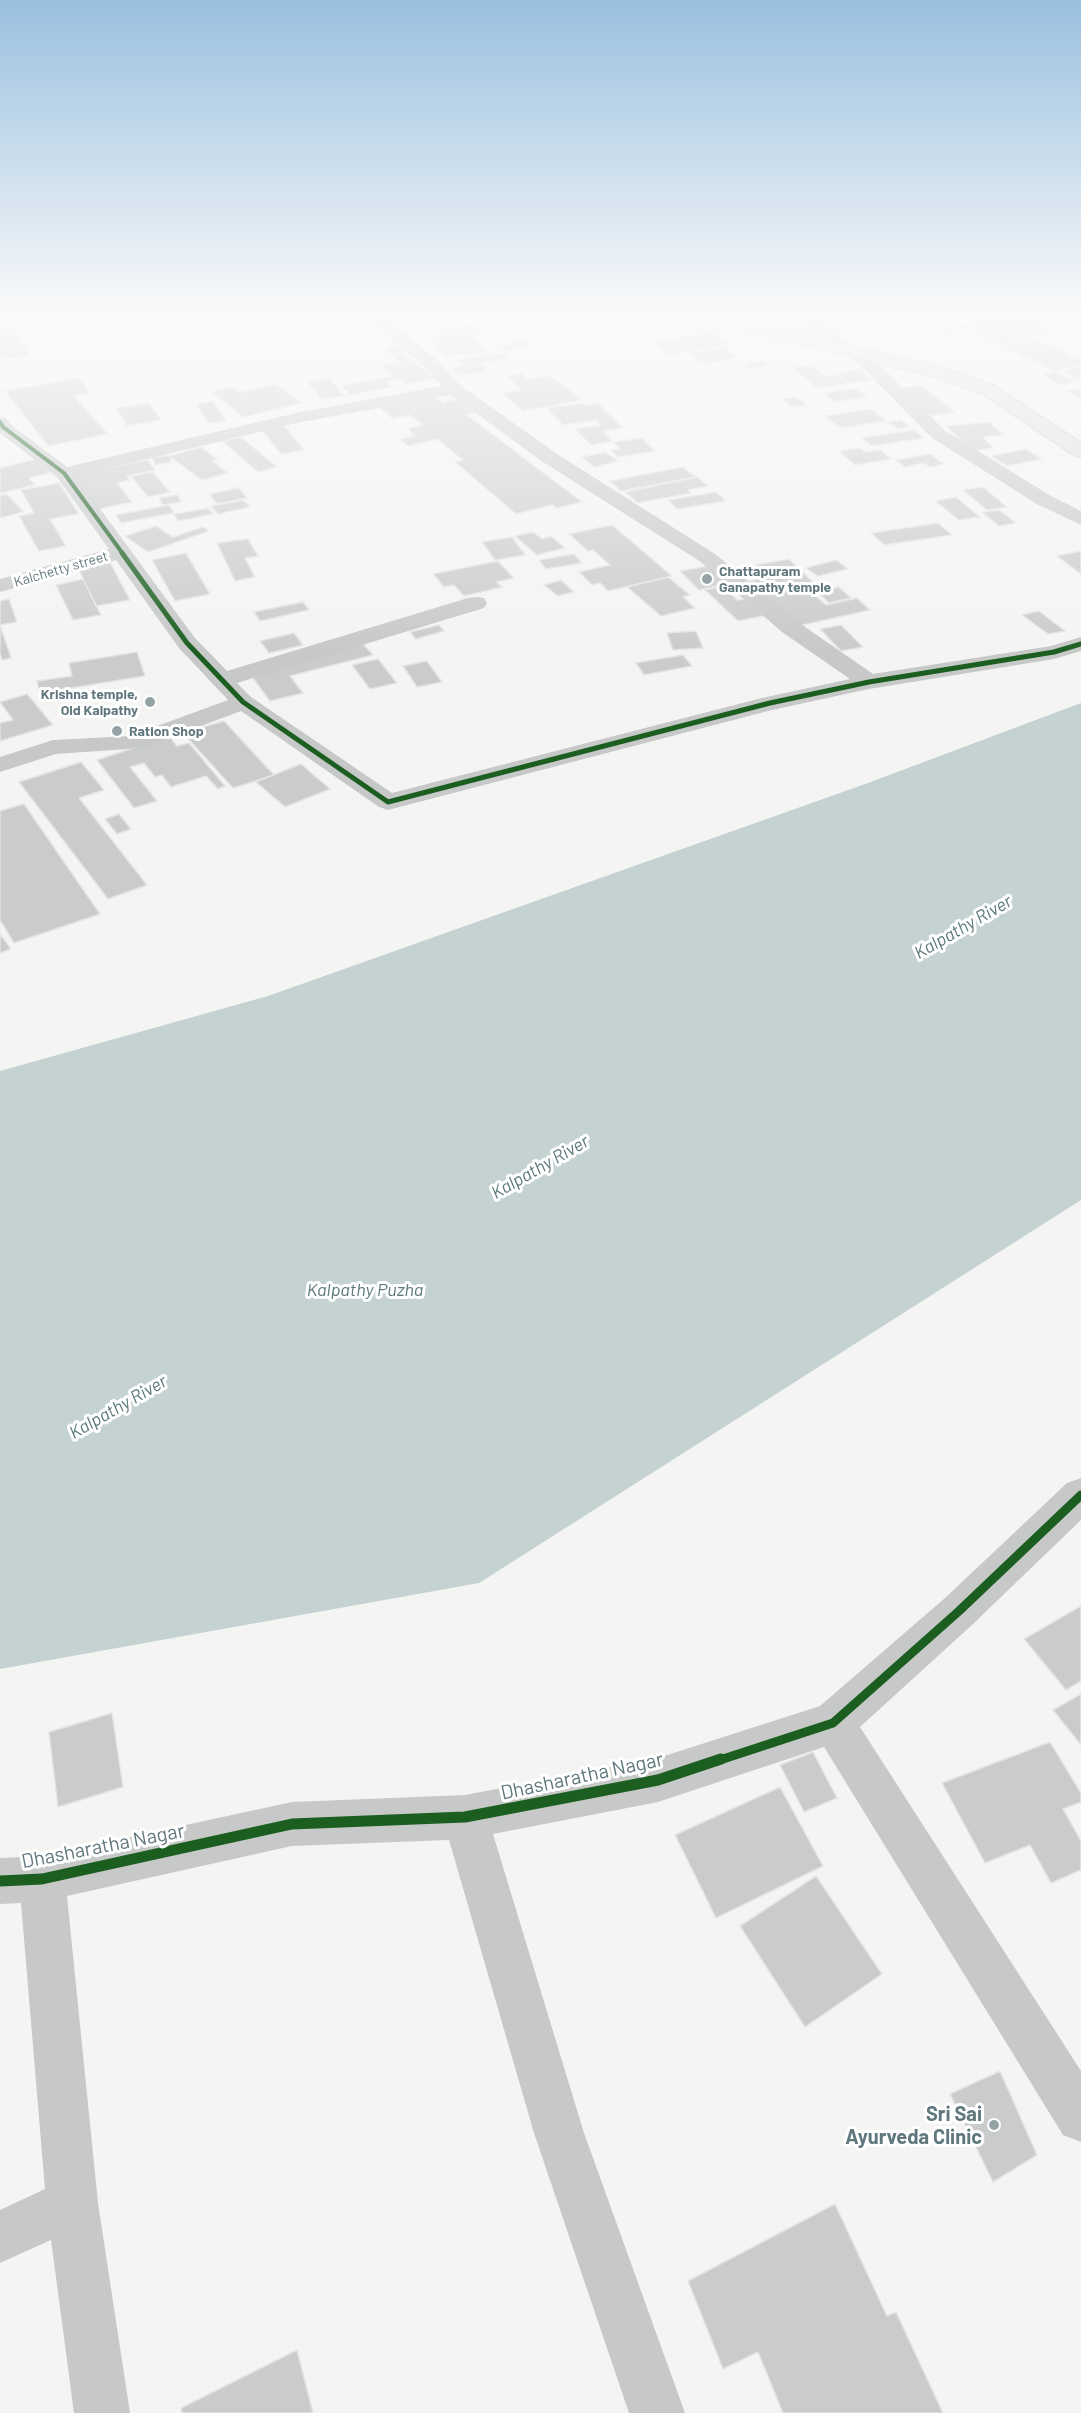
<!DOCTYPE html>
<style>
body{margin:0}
canvas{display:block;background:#f4f4f3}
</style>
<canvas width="1081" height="2413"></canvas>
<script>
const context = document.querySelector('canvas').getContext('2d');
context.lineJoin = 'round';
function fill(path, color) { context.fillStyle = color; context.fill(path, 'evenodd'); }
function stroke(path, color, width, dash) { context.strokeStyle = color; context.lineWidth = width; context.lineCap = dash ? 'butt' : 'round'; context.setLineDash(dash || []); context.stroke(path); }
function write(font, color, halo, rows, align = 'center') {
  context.font = font + ' Barlow,sans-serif'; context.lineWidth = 6; context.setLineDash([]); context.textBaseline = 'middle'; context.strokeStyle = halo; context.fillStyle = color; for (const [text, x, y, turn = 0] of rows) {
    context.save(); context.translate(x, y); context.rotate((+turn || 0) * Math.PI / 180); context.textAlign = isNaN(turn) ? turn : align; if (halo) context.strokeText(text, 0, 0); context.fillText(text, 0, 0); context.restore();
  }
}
const water = new Path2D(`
 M 1081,703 L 1081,1200 L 479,1583 L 0,1669 L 0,1071 L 268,996 L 868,783 Z`);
const building = new Path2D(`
 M 0,316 L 24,316 L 28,322 L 0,326 Z
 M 401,316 L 454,316 L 456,319 L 422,324 L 418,320 L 406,322 Z
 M 763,316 L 788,316 L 797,322 L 777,325 Z
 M 928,316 L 943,316 L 953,322 L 931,326 L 917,318 Z
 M 968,316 L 1079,316 L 1038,324 L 1056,333 L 998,344 L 970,328 L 944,332 L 934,327 L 978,322 Z
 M 853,319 L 861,325 L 846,327 L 839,320 Z
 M 473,323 L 481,333 L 471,334 L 485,352 L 445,357 L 430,336 L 448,334 L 443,327 Z
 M 15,328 L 29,355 L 0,359 L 0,330 Z
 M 713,332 L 731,344 L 670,355 L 653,341 Z
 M 1033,338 L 1081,361 L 1081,365 L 1055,371 L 1002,346 Z
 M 525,340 L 532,345 L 505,351 L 498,346 Z
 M 396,346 L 435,379 L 406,384 L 401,379 L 386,382 L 392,387 L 351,395 L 341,386 L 393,376 L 381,366 L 400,363 L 383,348 Z
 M 724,347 L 739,358 L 704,364 L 690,353 Z
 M 500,352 L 508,359 L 479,363 L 488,371 L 459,376 L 451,368 L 463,366 L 456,360 Z
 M 763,361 L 770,365 L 749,369 L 742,364 Z
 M 812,365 L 825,376 L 838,374 L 849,384 L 817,388 L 792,367 Z
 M 1081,367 L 1079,381 L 1062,370 Z
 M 860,369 L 873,380 L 850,383 L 837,372 Z
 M 1056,372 L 1074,382 L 1059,385 L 1042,374 Z
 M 521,373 L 528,379 L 549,375 L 582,400 L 523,411 L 502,393 L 522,390 L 506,376 Z
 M 79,378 L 90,394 L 74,396 L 108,434 L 48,446 L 5,391 Z
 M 329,378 L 345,396 L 322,399 L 307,382 Z
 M 276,384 L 301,403 L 243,417 L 212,392 L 233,387 L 240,392 Z
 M 920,385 L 955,412 L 930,416 L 896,389 Z
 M 856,388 L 867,397 L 834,402 L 823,393 Z
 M 1081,389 L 1081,400 L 1067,391 Z
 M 433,395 L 443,403 L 457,399 L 474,413 L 467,415 L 582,502 L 557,508 L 552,505 L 516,514 L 455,462 L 463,460 L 437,439 L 408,446 L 400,439 L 415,436 L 407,428 L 423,425 L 410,415 L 393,419 L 379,407 Z
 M 796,397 L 807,405 L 793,407 L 782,399 Z
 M 213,401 L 226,421 L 208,423 L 196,404 Z
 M 149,403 L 161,420 L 127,426 L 116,408 Z
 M 582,403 L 585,405 L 598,403 L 623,428 L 603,431 L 613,441 L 591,445 L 575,429 L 601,425 L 596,420 L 563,425 L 547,408 Z
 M 871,409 L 886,421 L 840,428 L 825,416 Z
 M 901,420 L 910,426 L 898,429 L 888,422 Z
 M 989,422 L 1003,435 L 983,437 L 994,448 L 971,451 L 946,426 Z
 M 284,425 L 304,450 L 281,454 L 261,429 Z
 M 914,430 L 924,438 L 872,446 L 862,438 Z
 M 241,437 L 277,467 L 258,472 L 222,441 Z
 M 642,438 L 655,451 L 618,457 L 611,450 L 620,449 L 613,442 Z
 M 201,447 L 218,460 L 212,461 L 228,473 L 202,480 L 169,456 Z
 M 860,448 L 866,452 L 880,450 L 891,459 L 855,465 L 839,451 Z
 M 1026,449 L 1042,459 L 1007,466 L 991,456 Z
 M 605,452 L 618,461 L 594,467 L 582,457 Z
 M 930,454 L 944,464 L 930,467 L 924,463 L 905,467 L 896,460 Z
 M 169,455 L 172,462 L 155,465 L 152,457 Z
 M 37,459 L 50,473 L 29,478 L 35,485 L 0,493 L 0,468 Z
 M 147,460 L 155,470 L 127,476 L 130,480 L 117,483 L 132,502 L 99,509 L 73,475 Z
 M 683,467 L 695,477 L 621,491 L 610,481 Z
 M 153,472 L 170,492 L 148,497 L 131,476 Z
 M 697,477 L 708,486 L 688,490 L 691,493 L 638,503 L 625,492 Z
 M 59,483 L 79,514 L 50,519 L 66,546 L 39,551 L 19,516 L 34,513 L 21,490 Z
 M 983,487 L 1007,507 L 987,510 L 963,490 Z
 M 239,488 L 247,498 L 217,504 L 209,494 Z
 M 716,492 L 726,501 L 677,509 L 668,500 Z
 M 7,494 L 24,512 L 0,518 L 0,496 Z
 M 178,495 L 181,502 L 163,505 L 159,498 Z
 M 956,497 L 980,517 L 959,520 L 935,501 Z
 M 243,500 L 250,507 L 218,514 L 211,506 Z
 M 169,505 L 174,513 L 121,523 L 116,515 Z
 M 208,508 L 213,514 L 178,521 L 174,514 Z
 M 999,510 L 1016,523 L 999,526 L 982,512 Z
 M 938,523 L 952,535 L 884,545 L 871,533 Z
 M 612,525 L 672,576 L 608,591 L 600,583 L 592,585 L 579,572 L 610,565 L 593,550 L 588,551 L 569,534 Z
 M 156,526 L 173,537 L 203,527 L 209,531 L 148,552 L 125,536 Z
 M 533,532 L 542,539 L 551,536 L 565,548 L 537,555 L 515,536 Z
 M 512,537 L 525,555 L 495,560 L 482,542 Z
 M 248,539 L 258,556 L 245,558 L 255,577 L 235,581 L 217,543 Z
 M 1081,551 L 1081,574 L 1057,556 L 1066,554 Z
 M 186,553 L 210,594 L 175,601 L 152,560 Z
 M 574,554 L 582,563 L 546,569 L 539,560 Z
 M 789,559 L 821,590 L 811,592 L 826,605 L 857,598 L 870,610 L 794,627 L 745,582 L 768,577 L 755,565 Z
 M 836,560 L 848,569 L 818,576 L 806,568 Z
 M 498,561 L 514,578 L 496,582 L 502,587 L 464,596 L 454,585 L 444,587 L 433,574 Z
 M 110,562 L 130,600 L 96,606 L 78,568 Z
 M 708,566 L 727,584 L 699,590 L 680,571 Z
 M 668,577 L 690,595 L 683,597 L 695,608 L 661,616 L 627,587 Z
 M 83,579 L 101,615 L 73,620 L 56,585 Z
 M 561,580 L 574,592 L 558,596 L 544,585 Z
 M 723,586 L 737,600 L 750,598 L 768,615 L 738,621 L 705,590 Z
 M 839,587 L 851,598 L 829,603 L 817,592 Z
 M 9,599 L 17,622 L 0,625 L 11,658 L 2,660 L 0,654 L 0,601 Z
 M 303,602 L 309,610 L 260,621 L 254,612 Z
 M 1039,611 L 1065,631 L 1048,634 L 1022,615 Z
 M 439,625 L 444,631 L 416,639 L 410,632 Z
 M 841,625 L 863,647 L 841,651 L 820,629 Z
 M 696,631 L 703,648 L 673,650 L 667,633 Z
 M 294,633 L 303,645 L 269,653 L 260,641 Z
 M 363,644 L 373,655 L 290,676 L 303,693 L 270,701 L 249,673 Z
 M 137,652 L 145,676 L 40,693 L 37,681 L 72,676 L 69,663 Z
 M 683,655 L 692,666 L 644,675 L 636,663 Z
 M 378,659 L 397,683 L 370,689 L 352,665 Z
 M 427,661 L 442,682 L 417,687 L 403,666 Z
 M 27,694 L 53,725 L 0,741 L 0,723 L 13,720 L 0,702 Z
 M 224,721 L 274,775 L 233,788 L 183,733 Z
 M 169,736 L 177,746 L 189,743 L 225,786 L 218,789 L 206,776 L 171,787 L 162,775 L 155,777 L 144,763 L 130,767 L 157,801 L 134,808 L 97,760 Z
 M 81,762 L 104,790 L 79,798 L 147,885 L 108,899 L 19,782 Z
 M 301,764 L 330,789 L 285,807 L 256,782 Z
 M 24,804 L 100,914 L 14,943 L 0,920 L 0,811 Z
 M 119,814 L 131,829 L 117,834 L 105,819 Z
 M 0,934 L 11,949 L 0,953 Z
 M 1081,1606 L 1081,1681 L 1066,1690 L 1024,1639 Z
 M 1081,1694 L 1081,1745 L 1053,1710 Z
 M 112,1713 L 123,1787 L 58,1807 L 49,1732 Z
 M 1050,1742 L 1081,1793 L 1081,1802 L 1063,1809 L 1081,1841 L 1081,1870 L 1051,1883 L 1030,1845 L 985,1863 L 942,1783 Z
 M 813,1752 L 837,1798 L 804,1812 L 780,1765 Z
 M 780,1787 L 823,1866 L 716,1918 L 675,1835 Z
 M 816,1876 L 882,1974 L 805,2027 L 740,1926 Z
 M 1000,2071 L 1037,2155 L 993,2182 L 950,2094 Z
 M 835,2204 L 887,2316 L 896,2312 L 943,2413 L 783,2413 L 758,2352 L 723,2369 L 688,2281 Z
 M 297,2350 L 313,2413 L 182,2413 L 181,2408 Z`);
const street = new Path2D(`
 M 365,316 L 383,316 L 434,357 L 460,385 L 557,454 L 715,554 L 798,622 L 873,674 L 1051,646 L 1081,637 L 1081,651 L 1054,659 L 869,689 L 772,710 L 388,810 L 379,807 L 241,711 L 142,748 L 56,754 L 0,772 L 0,757 L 53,740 L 130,736 L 228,700 L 179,648 L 116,560 L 0,592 L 0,579 L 109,549 L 57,477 L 0,433 L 0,417 L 6,418 L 10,424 L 67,467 L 296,413 L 442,386 L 422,365 ZM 451,395 L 543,462 L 701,562 L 782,632 L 850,679 L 762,698 L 392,793 L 251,697 L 237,683 L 484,608 L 487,603 L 484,598 L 476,597 L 468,598 L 227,671 L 195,638 L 76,476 L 296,423 Z
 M 801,316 L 818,316 L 845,345 L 847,348 L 845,351 L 833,351 Z
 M 858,348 L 864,349 L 944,430 L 1051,496 L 1081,511 L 1081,525 L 1037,504 L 932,438 L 852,357 L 850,353 L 852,349 Z
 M 1081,1478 L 1081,1520 L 973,1624 L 860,1727 L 1081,2071 L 1081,2142 L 1063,2135 L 824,1747 L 658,1802 L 493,1834 L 584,2133 L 685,2413 L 629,2413 L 534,2133 L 449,1840 L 292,1846 L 67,1896 L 98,2203 L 130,2413 L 74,2413 L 51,2240 L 0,2263 L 0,2210 L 45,2189 L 21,1903 L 0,1904 L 0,1858 L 42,1856 L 292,1802 L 465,1795 L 658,1758 L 820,1706 L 945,1598 L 1067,1483 Z`);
const highway = new Path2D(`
 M 700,316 L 728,316 L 948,369 L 995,386 L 1081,443 L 1081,457 L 1074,455 L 983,394 L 936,377 L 702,319 Z`);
const cyclewayFar3 = new Path2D(`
 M 0,422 L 3,427 L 64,473 L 123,554`);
const cyclewayFar2 = new Path2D(`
 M 122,553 L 187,643 L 243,702 L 388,802 L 770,703 L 869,682 L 1054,652 L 1081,644`);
const cyclewayFar1 = new Path2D(`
 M 717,1761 L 833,1723 L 959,1611 L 1081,1495`);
const cycleway = new Path2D(`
 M 0,1881 L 42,1879 L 292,1824 L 465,1817 L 658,1780 L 721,1759`);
const markers = [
 [707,579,6,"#94a3a6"],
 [150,702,6,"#94a3a6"],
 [117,731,6,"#94a3a6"],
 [994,2125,6,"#94a3a6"]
];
const farStreetnames = [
 ["Kalchetty street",61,569,-16]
];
const farPoinames = [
 ["Chattapuram",719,571],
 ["Ganapathy temple",719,587],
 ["Krishna temple,",138,694,"right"],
 ["Old Kalpathy",138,710,"right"],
 ["Ration Shop",129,731]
];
const waterNames = [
 ["Kalpathy River",963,927,-30],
 ["Kalpathy River",540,1167,-30],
 ["Kalpathy Puzha",365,1290],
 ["Kalpathy River",118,1407,-30]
];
const nearStreetnames = [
 ["Dhasharatha Nagar",582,1776,-12],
 ["Dhasharatha Nagar",103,1846,-11]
];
const nearPoinames = [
 ["Sri Sai",982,2114],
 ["Ayurveda Clinic",982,2137]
];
fill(water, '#c5d2d2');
fill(building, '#cacccc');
stroke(building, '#e4e4e2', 1.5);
stroke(highway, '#d0d1d1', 3);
fill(street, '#c7c9c9');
fill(highway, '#dddede');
stroke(cyclewayFar3, '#1b5e20', 4);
stroke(cyclewayFar2, '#1b5e20', 5);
stroke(cyclewayFar1, '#1b5e20', 9);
stroke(cycleway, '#1b5e20', 11);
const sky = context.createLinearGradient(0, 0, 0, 654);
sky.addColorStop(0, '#9ac0df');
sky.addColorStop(0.48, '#fafafa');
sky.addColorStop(1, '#fafafa00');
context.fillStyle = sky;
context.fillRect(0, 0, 1081, 654);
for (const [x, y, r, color] of markers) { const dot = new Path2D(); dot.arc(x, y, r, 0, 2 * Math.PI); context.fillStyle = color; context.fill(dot); stroke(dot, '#fff', 2); }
write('14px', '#60787d', '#fff', farStreetnames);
write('bold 14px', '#60787d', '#fff', farPoinames, 'left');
write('italic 18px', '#5a7879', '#fff', waterNames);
write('20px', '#60787d', '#fff', nearStreetnames);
write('bold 20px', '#60787d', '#fff', nearPoinames, 'right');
</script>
